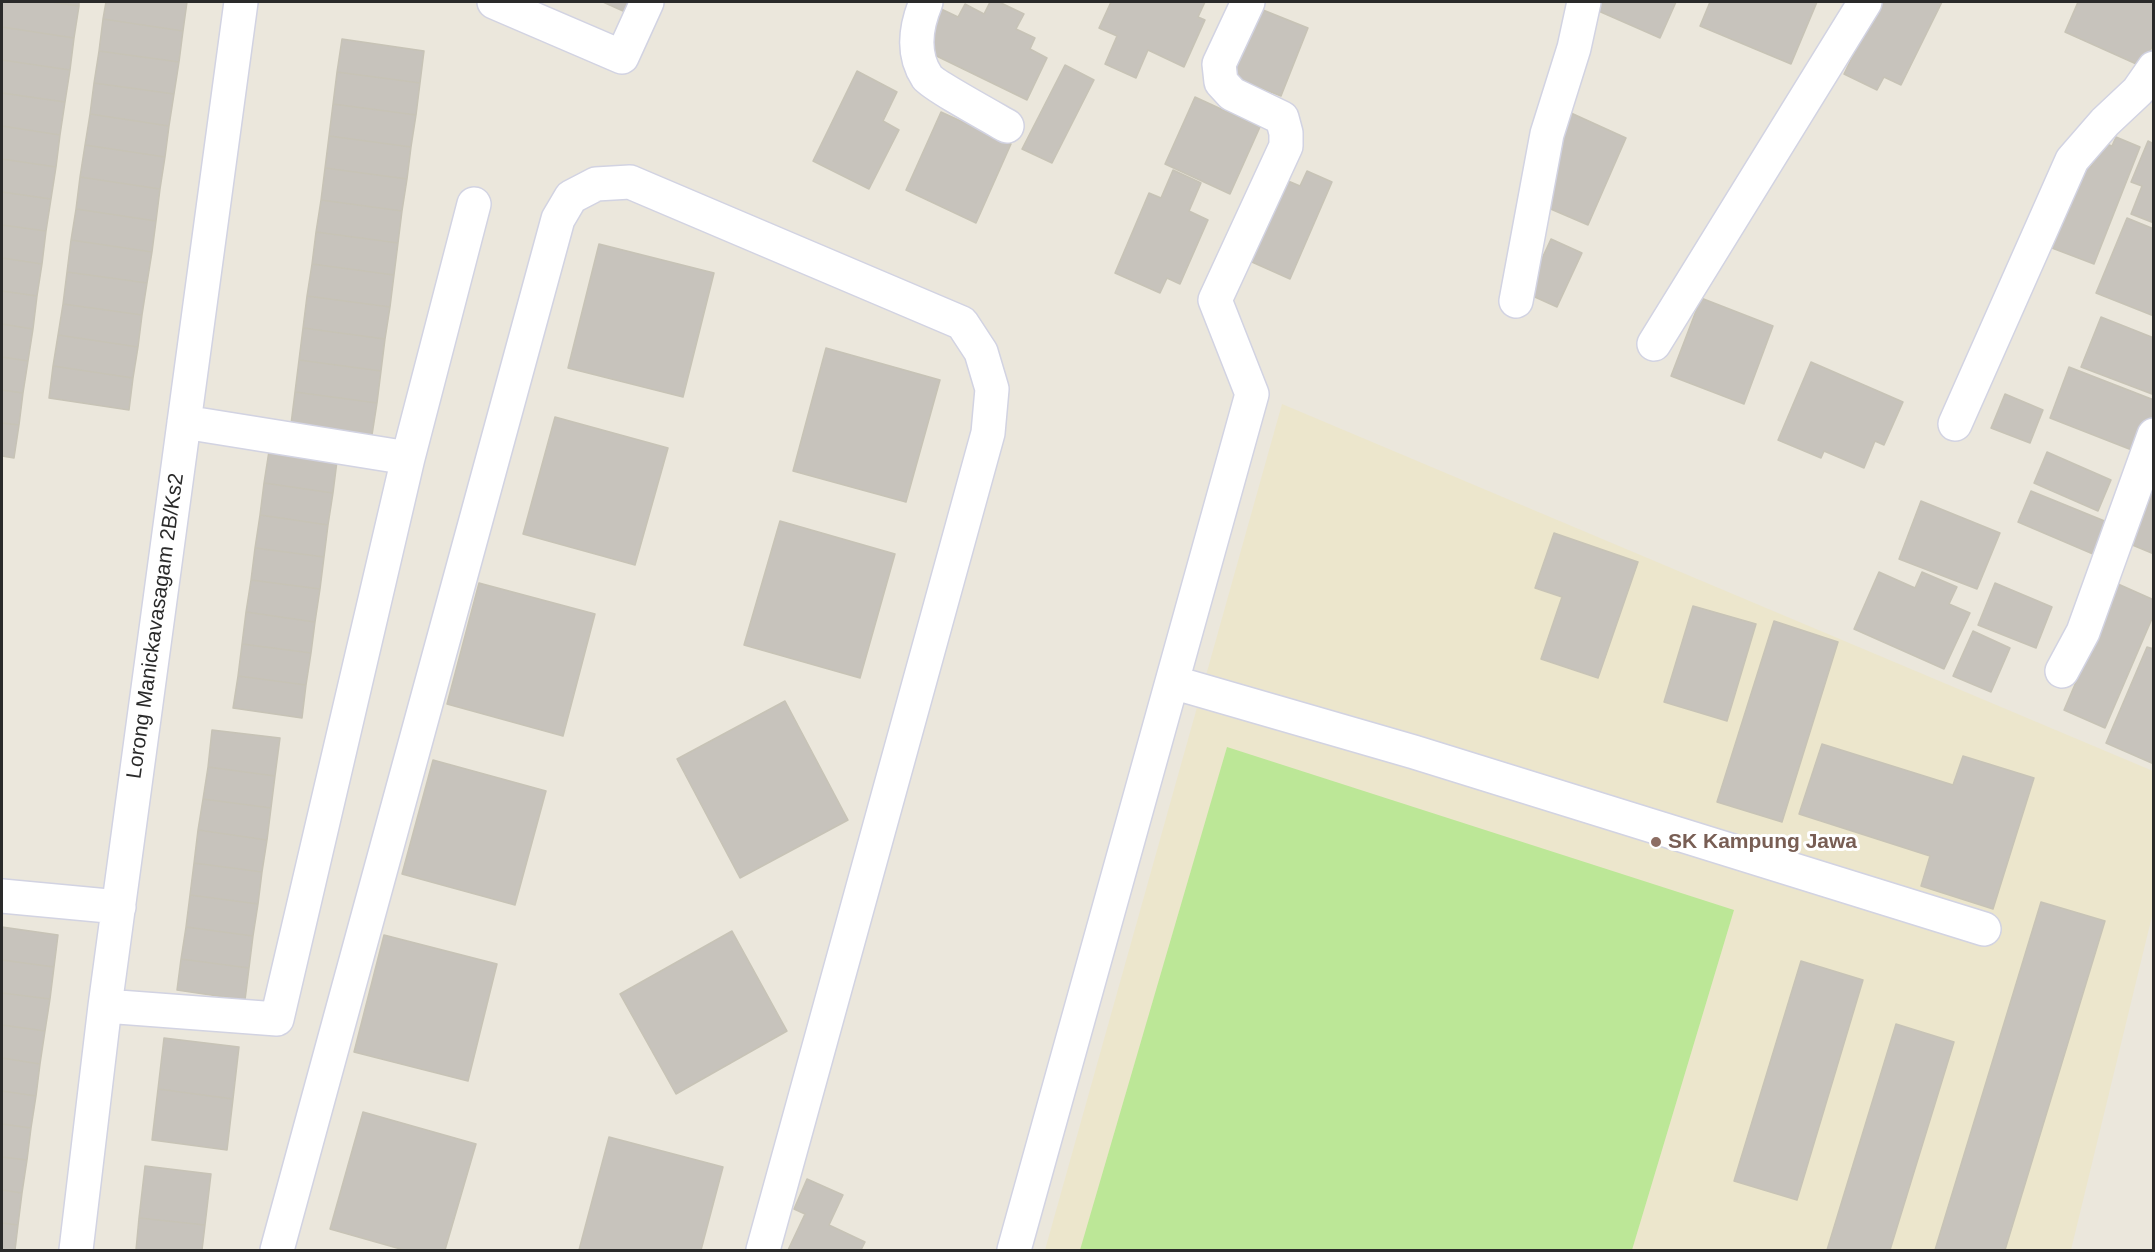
<!DOCTYPE html>
<style>
body{margin:0}
#map{position:relative;width:2155px;height:1252px;overflow:hidden;background:#ebe7dc;font-family:Arial,sans-serif}
canvas{display:block}
.frame{position:absolute;inset:0;border:3px solid #2a2a2a;pointer-events:none}
</style>
<div id="map">
<canvas width="2155" height="1252"></canvas>
<div class="frame"></div>
</div>
<script>
const context = document.querySelector('canvas').getContext('2d');
context.lineJoin = 'round';
function fill(path, color) { context.fillStyle = color; context.fill(path, 'evenodd'); }
function stroke(path, color, width, dash) { context.strokeStyle = color; context.lineWidth = width; context.lineCap = dash ? 'butt' : 'round'; context.setLineDash(dash || []); context.stroke(path); }
function write(font, color, halo, rows, align = 'center') {
  context.font = font + ' Arial,sans-serif'; context.lineWidth = 6; context.setLineDash([]); context.textBaseline = 'middle'; context.strokeStyle = halo; context.fillStyle = color; for (const [text, x, y, turn = 0] of rows) {
    context.save(); context.translate(x, y); context.rotate((+turn || 0) * Math.PI / 180); context.textAlign = isNaN(turn) ? turn : align; if (halo) context.strokeText(text, 0, 0); context.fillText(text, 0, 0); context.restore();
  }
}
const education = new Path2D(`
 M 1282,404 L 2153,771 L 2153,912 L 2071,1250 L 1045,1250 Z`);
const pitch = new Path2D(`
 M 1227,747 L 1734,910 L 1632,1250 L 1080,1250 Z`);
const building = new Path2D(`
 M 2,2 L 51,2 L 79,6 L 74,38 L 2,27 Z
 M 51,2 L 79,2 L 79,6 Z
 M 106,2 L 187,2 L 183,31 L 103,19 Z
 M 603,2 L 637,2 L 632,15 Z
 M 990,2 L 999,2 L 1024,14 L 1016,29 L 1035,38 L 1030,49 L 1047,58 L 1027,100 L 918,47 L 937,7 L 958,17 L 965,4 L 984,14 Z
 M 1111,2 L 1205,2 L 1198,17 L 1205,20 L 1184,67 L 1148,50 L 1136,78 L 1105,64 L 1117,36 L 1099,28 Z
 M 1578,2 L 1676,2 L 1660,38 Z
 M 1710,2 L 1817,2 L 1791,64 L 1700,26 Z
 M 1879,2 L 1942,2 L 1901,85 L 1884,77 L 1877,90 L 1844,74 Z
 M 2078,2 L 2154,2 L 2154,42 L 2143,67 L 2065,32 Z
 M 1248,4 L 1308,28 L 1281,96 L 1221,72 Z
 M 103,19 L 183,31 L 179,62 L 99,51 Z
 M 2,27 L 74,38 L 70,70 L 2,60 Z
 M 342,39 L 424,51 L 420,83 L 337,72 Z
 M 99,51 L 179,62 L 174,94 L 94,83 Z
 M 2,60 L 70,70 L 65,102 L 2,93 Z
 M 1065,65 L 1094,80 L 1052,163 L 1022,149 Z
 M 857,71 L 897,92 L 883,121 L 899,130 L 869,189 L 813,161 Z
 M 337,72 L 420,83 L 416,115 L 333,104 Z
 M 94,83 L 174,94 L 169,126 L 90,114 Z
 M 2,93 L 65,102 L 60,135 L 2,126 Z
 M 1195,97 L 1260,127 L 1230,194 L 1165,164 Z
 M 333,104 L 416,115 L 411,147 L 329,136 Z
 M 941,112 L 1011,144 L 976,223 L 906,190 Z
 M 1571,113 L 1626,138 L 1588,225 L 1532,201 Z
 M 90,114 L 169,126 L 165,157 L 85,145 Z
 M 2,126 L 60,135 L 56,167 L 2,159 Z
 M 329,136 L 411,147 L 407,179 L 325,168 Z
 M 2116,137 L 2140,147 L 2094,264 L 2052,248 L 2085,164 L 2091,167 L 2101,142 L 2112,146 Z
 M 2148,141 L 2154,144 L 2154,223 L 2131,214 L 2142,186 L 2131,182 Z
 M 85,145 L 165,157 L 160,189 L 80,177 Z
 M 2,159 L 56,167 L 51,199 L 2,192 Z
 M 325,168 L 407,179 L 402,211 L 321,200 Z
 M 1173,170 L 1201,183 L 1189,211 L 1208,220 L 1180,284 L 1167,278 L 1160,293 L 1115,273 L 1149,193 L 1161,198 Z
 M 1307,171 L 1332,182 L 1290,279 L 1234,254 L 1269,173 L 1300,186 Z
 M 80,177 L 160,189 L 156,221 L 76,209 Z
 M 2,192 L 51,199 L 46,231 L 2,225 Z
 M 321,200 L 402,211 L 398,243 L 316,232 Z
 M 76,209 L 156,221 L 152,252 L 71,240 Z
 M 2127,218 L 2154,229 L 2154,316 L 2096,293 Z
 M 2,225 L 46,231 L 42,264 L 2,258 Z
 M 316,232 L 398,243 L 394,275 L 312,264 Z
 M 1551,239 L 1582,253 L 1557,307 L 1526,293 Z
 M 71,240 L 152,252 L 147,283 L 67,272 Z
 M 599,244 L 714,273 L 683,397 L 568,368 Z
 M 2,258 L 42,264 L 37,296 L 2,291 Z
 M 312,264 L 394,275 L 390,307 L 307,296 Z
 M 67,272 L 147,283 L 142,315 L 63,304 Z
 M 2,291 L 37,296 L 33,329 L 2,324 Z
 M 307,296 L 390,307 L 385,339 L 303,328 Z
 M 1701,298 L 1773,326 L 1744,404 L 1671,376 Z
 M 63,304 L 142,315 L 138,347 L 58,335 Z
 M 2101,317 L 2154,338 L 2152,394 L 2081,367 Z
 M 2,324 L 33,329 L 28,361 L 2,357 Z
 M 303,328 L 385,339 L 381,371 L 299,360 Z
 M 58,335 L 138,347 L 133,378 L 53,366 Z
 M 826,348 L 940,380 L 906,502 L 793,471 Z
 M 2,357 L 28,361 L 23,393 L 2,390 Z
 M 299,360 L 381,371 L 377,403 L 295,392 Z
 M 1811,362 L 1903,402 L 1884,445 L 1875,441 L 1864,468 L 1824,451 L 1821,458 L 1778,440 Z
 M 53,366 L 133,378 L 129,410 L 49,398 Z
 M 2069,367 L 2154,400 L 2154,424 L 2142,454 L 2050,418 Z
 M 2,390 L 23,393 L 19,425 L 2,423 Z
 M 295,392 L 377,403 L 372,435 L 291,424 Z
 M 2005,394 L 2043,410 L 2030,443 L 1991,428 Z
 M 555,417 L 668,448 L 635,565 L 523,534 Z
 M 2,423 L 19,425 L 14,458 L 2,456 Z
 M 269,451 L 337,461 L 333,493 L 264,483 Z
 M 2047,452 L 2111,480 L 2098,511 L 2034,483 Z
 M 264,483 L 333,493 L 328,525 L 260,515 Z
 M 2154,486 L 2154,554 L 2130,544 Z
 M 2031,491 L 2107,522 L 2093,554 L 2018,522 Z
 M 1921,501 L 2000,533 L 1977,589 L 1899,559 Z
 M 260,515 L 328,525 L 324,557 L 255,548 Z
 M 780,521 L 895,554 L 860,678 L 744,645 Z
 M 1554,533 L 1638,562 L 1598,678 L 1541,659 L 1562,597 L 1535,588 Z
 M 255,548 L 324,557 L 320,589 L 251,580 Z
 M 1879,572 L 1915,588 L 1922,572 L 1957,587 L 1949,604 L 1970,613 L 1944,669 L 1854,629 Z
 M 251,580 L 320,589 L 315,622 L 246,612 Z
 M 479,583 L 595,614 L 563,736 L 447,704 Z
 M 1995,583 L 2052,607 L 2036,648 L 1978,625 Z
 M 2118,584 L 2154,600 L 2154,614 L 2105,728 L 2064,710 Z
 M 1693,606 L 1756,624 L 1727,721 L 1664,702 Z
 M 246,612 L 315,622 L 311,653 L 242,644 Z
 M 1774,621 L 1838,642 L 1782,822 L 1717,802 Z
 M 1973,631 L 2010,648 L 1991,692 L 1953,676 Z
 M 242,644 L 311,653 L 306,685 L 238,676 Z
 M 2147,647 L 2154,649 L 2154,764 L 2106,743 Z
 M 238,676 L 306,685 L 302,718 L 233,708 Z
 M 785,701 L 848,820 L 740,878 L 677,759 Z
 M 212,730 L 280,738 L 275,776 L 208,767 Z
 M 1822,744 L 1953,785 L 1963,756 L 2034,778 L 1993,909 L 1921,886 L 1930,856 L 1799,814 Z
 M 433,760 L 546,791 L 515,905 L 402,874 Z
 M 208,767 L 275,776 L 271,808 L 203,799 Z
 M 203,799 L 271,808 L 267,840 L 198,830 Z
 M 198,830 L 267,840 L 262,872 L 194,863 Z
 M 194,863 L 262,872 L 258,904 L 190,895 Z
 M 190,895 L 258,904 L 253,936 L 186,927 Z
 M 2041,902 L 2105,921 L 2005,1250 L 1935,1250 Z
 M 2,927 L 58,935 L 54,967 L 2,960 Z
 M 186,927 L 253,936 L 249,968 L 181,959 Z
 M 732,931 L 787,1031 L 676,1094 L 620,994 Z
 M 384,935 L 497,964 L 468,1081 L 354,1052 Z
 M 181,959 L 249,968 L 245,1000 L 177,990 Z
 M 2,960 L 54,967 L 50,999 L 2,993 Z
 M 1801,961 L 1863,980 L 1797,1200 L 1734,1181 Z
 M 2,993 L 50,999 L 45,1031 L 2,1025 Z
 M 1896,1024 L 1954,1042 L 1890,1250 L 1827,1250 Z
 M 2,1025 L 45,1031 L 40,1064 L 2,1058 Z
 M 164,1038 L 239,1047 L 233,1099 L 158,1089 Z
 M 2,1058 L 40,1064 L 36,1096 L 2,1091 Z
 M 158,1089 L 233,1099 L 227,1150 L 152,1140 Z
 M 2,1091 L 36,1096 L 31,1128 L 2,1124 Z
 M 363,1112 L 476,1144 L 445,1250 L 404,1250 L 330,1229 Z
 M 2,1124 L 31,1128 L 27,1160 L 2,1157 Z
 M 609,1137 L 723,1167 L 701,1250 L 579,1250 Z
 M 2,1157 L 27,1160 L 22,1193 L 2,1190 Z
 M 145,1166 L 211,1174 L 205,1225 L 139,1218 Z
 M 807,1179 L 843,1195 L 829,1225 L 865,1242 L 861,1250 L 788,1250 L 805,1214 L 794,1209 Z
 M 2,1190 L 22,1193 L 18,1225 L 2,1223 Z
 M 139,1218 L 205,1225 L 202,1250 L 136,1250 Z
 M 2,1223 L 18,1225 L 15,1250 L 2,1250 Z`);
const minor = new Path2D(`
 M 494,2 L 622,57 L 647,2
 M 926,2 C 916,26 911,53 927,77 C 933,85 993,118 1007,126
 M 1516,301 L 1547,134 L 1574,48 L 1584,2
 M 1654,344 L 1865,2
 M 184,422 L 408,458
 M 1955,424 L 2072,160 L 2105,122 L 2138,91 L 2154,68
 M 2062,671 L 2083,632 L 2154,435
 M 1172,682 L 1414,752 L 1984,929
 M 2,896 L 119,907
 M 105,1006 L 277,1019 L 408,458 L 474,204
 M 76,1250 L 105,1006 L 241,2
 M 277,1250 L 558,219 L 571,197 L 596,184 L 630,182 L 962,323 L 981,352 L 992,389 L 988,433 L 763,1250
 M 1014,1250 L 1252,394 L 1215,300 L 1286,146 L 1286,133 L 1282,118 L 1232,94 L 1221,82 L 1219,64 L 1248,2`);
const markers = [
 [1656,842,6,"#8d6e63"]
];
const streetNames = [
 ["Lorong Manickavasagam 2B/Ks2",156,626,-82]
];
const educationNames = [
 ["SK Kampung Jawa",1668,842]
];
fill(education, '#ece6cc');
fill(pitch, '#bce797');
fill(building, '#c7c3bc');
stroke(building, '#c7c3b6', 1.5);
stroke(minor, '#d2d3e2', 36);
stroke(minor, '#fff', 33);
for (const [x, y, r, color] of markers) { const dot = new Path2D(); dot.arc(x, y, r, 0, 2 * Math.PI); context.fillStyle = color; context.fill(dot); stroke(dot, '#fff', 2); }
write('21px', '#2a2a2a', '#fff', streetNames);
write('bold 21px', '#785e54', '#fff', educationNames, 'left');
</script>
